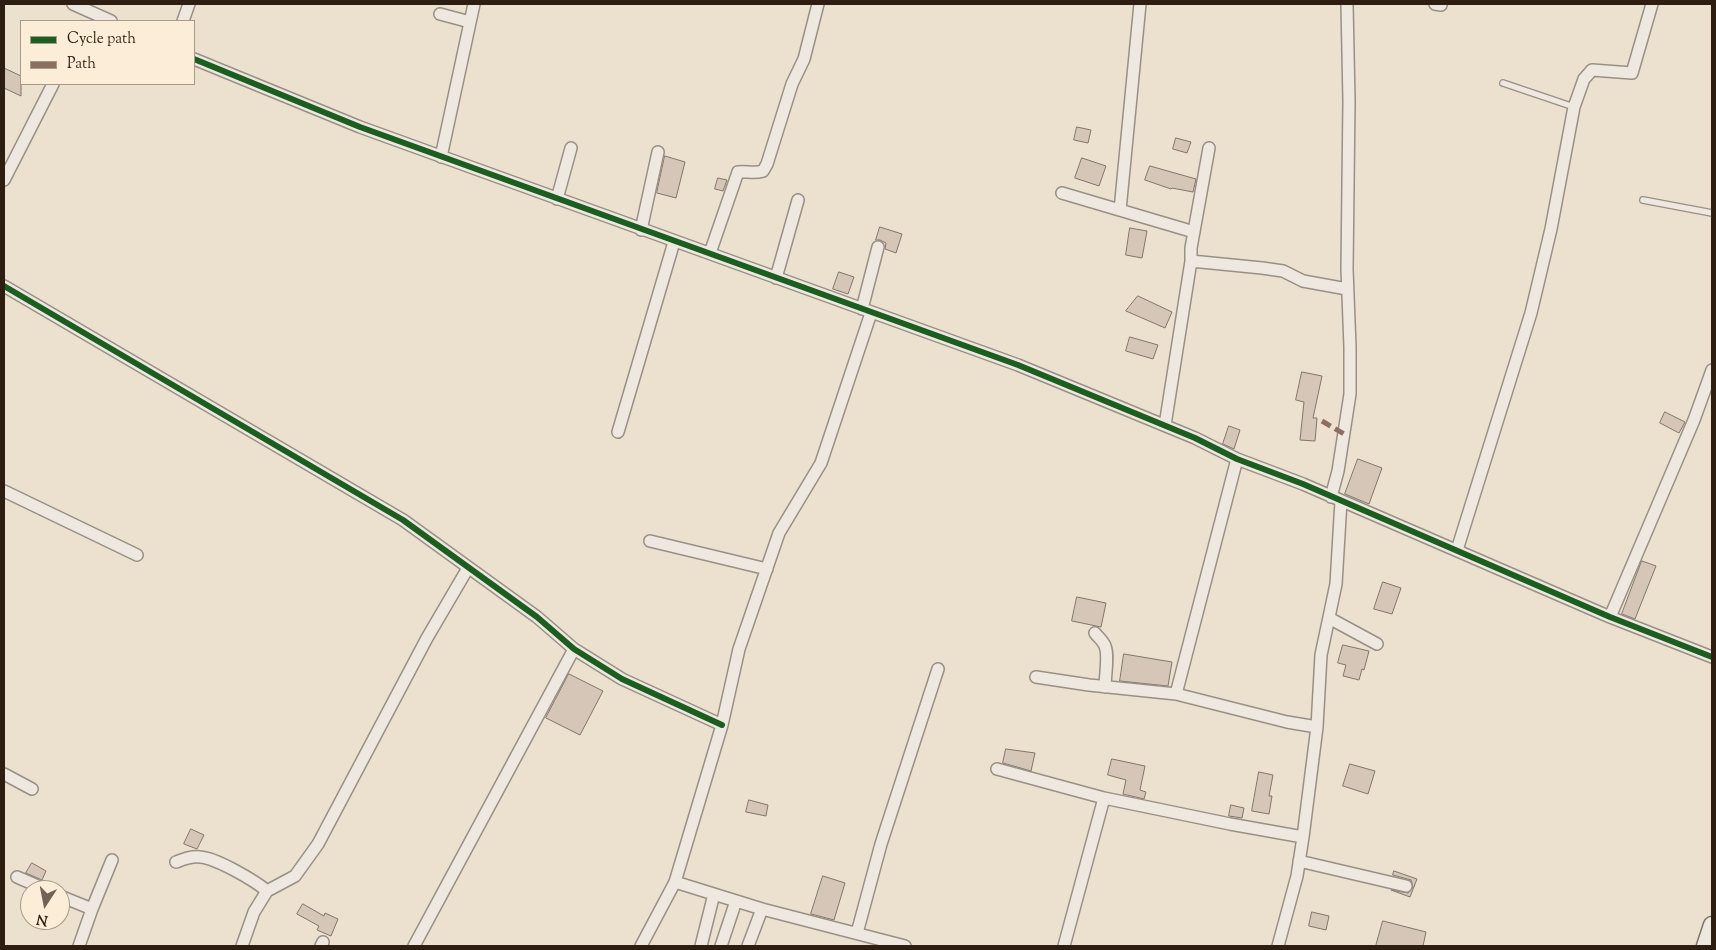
<!DOCTYPE html>
<style>
body{margin:0}
#map{position:relative;width:1716px;height:950px;overflow:hidden;background:#ece0cf;font-family:"Sorts Mill Goudy",serif}
canvas{display:block}
.frame{position:absolute;inset:0;border:5px solid #2e1e11;pointer-events:none}
.legend{position:absolute;left:20px;top:20px;width:175px;height:65px;box-sizing:border-box;background:#fbedd7;border:1px solid #a99a88;margin:0;padding:6px 9px;list-style:none;font-size:15px;color:#2e1e11}
.legend li{display:flex;align-items:center;gap:10px;height:25px}
.legend b{width:25px;border:1px solid #a99a88}
.north{position:absolute;left:20px;top:880px;width:50px;height:50px;box-sizing:border-box;background:#fbedd7;border:1px solid #a99a88;border-radius:50%;rotate:191deg;font-size:14px;font-weight:700;line-height:20px;text-align:center;color:#2e1e11}
.north::after{content:'';display:block;margin:auto;width:18px;height:22px;background:#706254;clip-path:polygon(50% 0,100% 100%,50% 72%,0 100%)}
</style>
<div id="map">
<canvas width="1716" height="950"></canvas>
<div class="frame"></div>
<ul class="legend">
<li><b style="height:6px;background:#1b5e20"></b>Cycle path</li>
<li><b style="height:6px;background:#8d6e63"></b>Path</li>
</ul>
<div class="north">N</div>
</div>
<script>
const context = document.querySelector('canvas').getContext('2d');
context.lineJoin = 'round';
function fill(path, color) { context.fillStyle = color; context.fill(path, 'evenodd'); }
function stroke(path, color, width, dash) { context.strokeStyle = color; context.lineWidth = width; context.lineCap = dash ? 'butt' : 'round'; context.setLineDash(dash || []); context.stroke(path); }
const building = new Path2D(`
 M 4,68 L 21,76 L 21,96 L 4,88 Z
 M 1077,127 L 1091,130 L 1088,143 L 1074,140 Z
 M 1176,138 L 1191,142 L 1187,153 L 1173,149 Z
 M 665,156 L 685,162 L 676,198 L 657,193 Z
 M 1082,158 L 1106,166 L 1099,186 L 1075,178 Z
 M 1150,166 L 1196,179 L 1193,192 L 1172,188 L 1171,189 L 1145,180 Z
 M 718,178 L 727,180 L 723,191 L 715,189 Z
 M 880,227 L 902,234 L 896,253 L 885,249 L 886,243 L 880,240 L 876,240 Z
 M 1130,228 L 1147,231 L 1142,258 L 1126,255 Z
 M 839,272 L 854,277 L 848,294 L 833,289 Z
 M 1138,296 L 1172,312 L 1165,328 L 1126,311 Z
 M 1130,337 L 1158,345 L 1153,359 L 1126,351 Z
 M 1302,372 L 1322,376 L 1313,418 L 1317,418 L 1315,441 L 1300,440 L 1304,402 L 1296,400 Z
 M 1665,412 L 1685,422 L 1679,433 L 1660,423 Z
 M 1229,426 L 1240,430 L 1234,449 L 1223,444 Z
 M 1358,459 L 1382,468 L 1369,504 L 1345,494 Z
 M 1642,561 L 1656,566 L 1635,619 L 1622,614 Z
 M 1383,582 L 1401,588 L 1392,614 L 1374,609 Z
 M 1077,597 L 1106,603 L 1101,627 L 1072,621 Z
 M 1343,645 L 1369,651 L 1364,670 L 1362,669 L 1359,680 L 1343,676 L 1346,665 L 1338,663 Z
 M 1124,654 L 1172,662 L 1168,686 L 1120,681 Z
 M 569,674 L 603,691 L 580,735 L 546,718 Z
 M 1006,749 L 1035,753 L 1031,771 L 1003,763 Z
 M 1112,759 L 1145,766 L 1140,790 L 1146,792 L 1144,799 L 1123,794 L 1126,780 L 1108,775 Z
 M 1350,764 L 1375,771 L 1368,794 L 1343,786 Z
 M 1259,772 L 1273,775 L 1269,796 L 1272,796 L 1269,814 L 1252,811 Z
 M 749,800 L 768,805 L 766,816 L 746,812 Z
 M 1231,805 L 1244,808 L 1242,818 L 1229,816 Z
 M 191,829 L 204,835 L 197,849 L 184,844 Z
 M 32,863 L 46,871 L 42,880 L 26,873 Z
 M 1394,871 L 1417,879 L 1410,897 L 1391,890 L 1408,893 L 1413,887 L 1411,880 L 1393,875 Z
 M 823,876 L 845,883 L 834,920 L 811,914 Z
 M 303,904 L 324,916 L 325,913 L 338,919 L 331,936 L 317,930 L 319,926 L 297,914 Z
 M 1312,912 L 1329,916 L 1326,930 L 1309,926 Z
 M 1383,921 L 1426,932 L 1423,946 L 1376,946 Z`);
const lane = new Path2D(`
 M 1503,83 L 1574,107
 M 1643,200 L 1712,213`);
const street = new Path2D(`
 M 73,4 L 111,21
 M 1435,4 L 1441,5
 M 440,14 L 470,22
 M 183,21 L 189,4
 M 194,59 L 360,127 L 1018,365 L 1195,438 L 1237,459 L 1303,484 L 1610,617 L 1712,657
 M 441,157 L 474,4
 M 4,180 L 53,84
 M 1062,193 L 1194,232
 M 557,199 L 571,148
 M 1120,210 L 1140,4
 M 641,230 L 658,152
 M 710,253 L 738,172 C 747,171 754,174 763,171 L 767,164 L 792,84 L 804,59 L 818,4
 M 1191,261 L 1262,268 L 1283,271 L 1303,281 L 1347,289
 M 776,278 L 798,200
 M 4,286 L 403,520 L 537,617 L 574,649 L 622,679 L 722,725
 M 862,309 L 878,247
 M 1165,425 L 1191,261 L 1191,248 L 1209,148
 M 618,432 L 674,242
 M 4,491 L 137,555
 M 1331,497 L 1338,471 L 1350,394 L 1350,347 L 1347,269 L 1349,101 L 1347,4
 M 650,541 L 767,569
 M 1457,550 L 1531,313 L 1551,229 L 1574,107 L 1584,79 L 1592,70 L 1632,73 L 1652,4
 M 1610,617 L 1694,420 L 1712,370
 M 1329,618 L 1377,644
 M 1095,633 C 1098,637 1103,641 1105,646 C 1109,655 1105,676 1105,687
 M 1036,677 L 1089,685 L 1176,694 L 1287,722 L 1317,727
 M 1176,694 L 1237,459
 M 997,769 L 1104,798 L 1230,824 L 1303,837
 M 4,774 L 32,789
 M 1299,861 L 1406,886
 M 176,862 C 184,859 191,856 200,857 C 216,858 254,880 267,891
 M 17,877 L 47,890
 M 675,882 L 762,909 L 905,946
 M 60,896 L 92,909
 M 857,933 L 881,844 L 938,669
 M 79,946 L 92,909 L 112,860
 M 242,946 L 254,912 L 267,891 L 295,876 L 318,844 L 427,638 L 468,568
 M 321,946 L 323,942
 M 414,946 L 574,649
 M 641,946 L 675,882 L 722,725 L 739,649 L 779,533 L 821,463 L 871,313
 M 701,946 L 714,894
 M 721,946 L 736,901
 M 748,946 L 762,909
 M 1064,946 L 1104,798
 M 1278,946 L 1297,876 L 1303,837 L 1317,727 L 1321,655 L 1336,584 L 1341,501`);
const secondary = new Path2D(`
 M 1705,946 L 1712,925`);
const quiet = new Path2D(`
 M 1322,421 L 1344,434`);
const cycleway = new Path2D(`
 M 194,59 L 360,127 L 1018,365 L 1195,438 L 1237,459 L 1303,484 L 1610,617 L 1712,657
 M 4,286 L 403,520 L 537,617 L 574,649 L 622,679 L 722,725`);
fill(building, '#d6c6b7');
stroke(building, '#7f766b', 1);
stroke(lane, '#999085', 8);
stroke(street, '#999085', 14);
stroke(secondary, '#7f766b', 19);
stroke(lane, '#efe8e0', 5.5);
stroke(street, '#efe8e0', 11);
stroke(secondary, '#efe8e0', 16);
stroke(quiet, '#8d6e63', 5, [10, 5]);
stroke(cycleway, '#1b5e20', 6);
</script>
